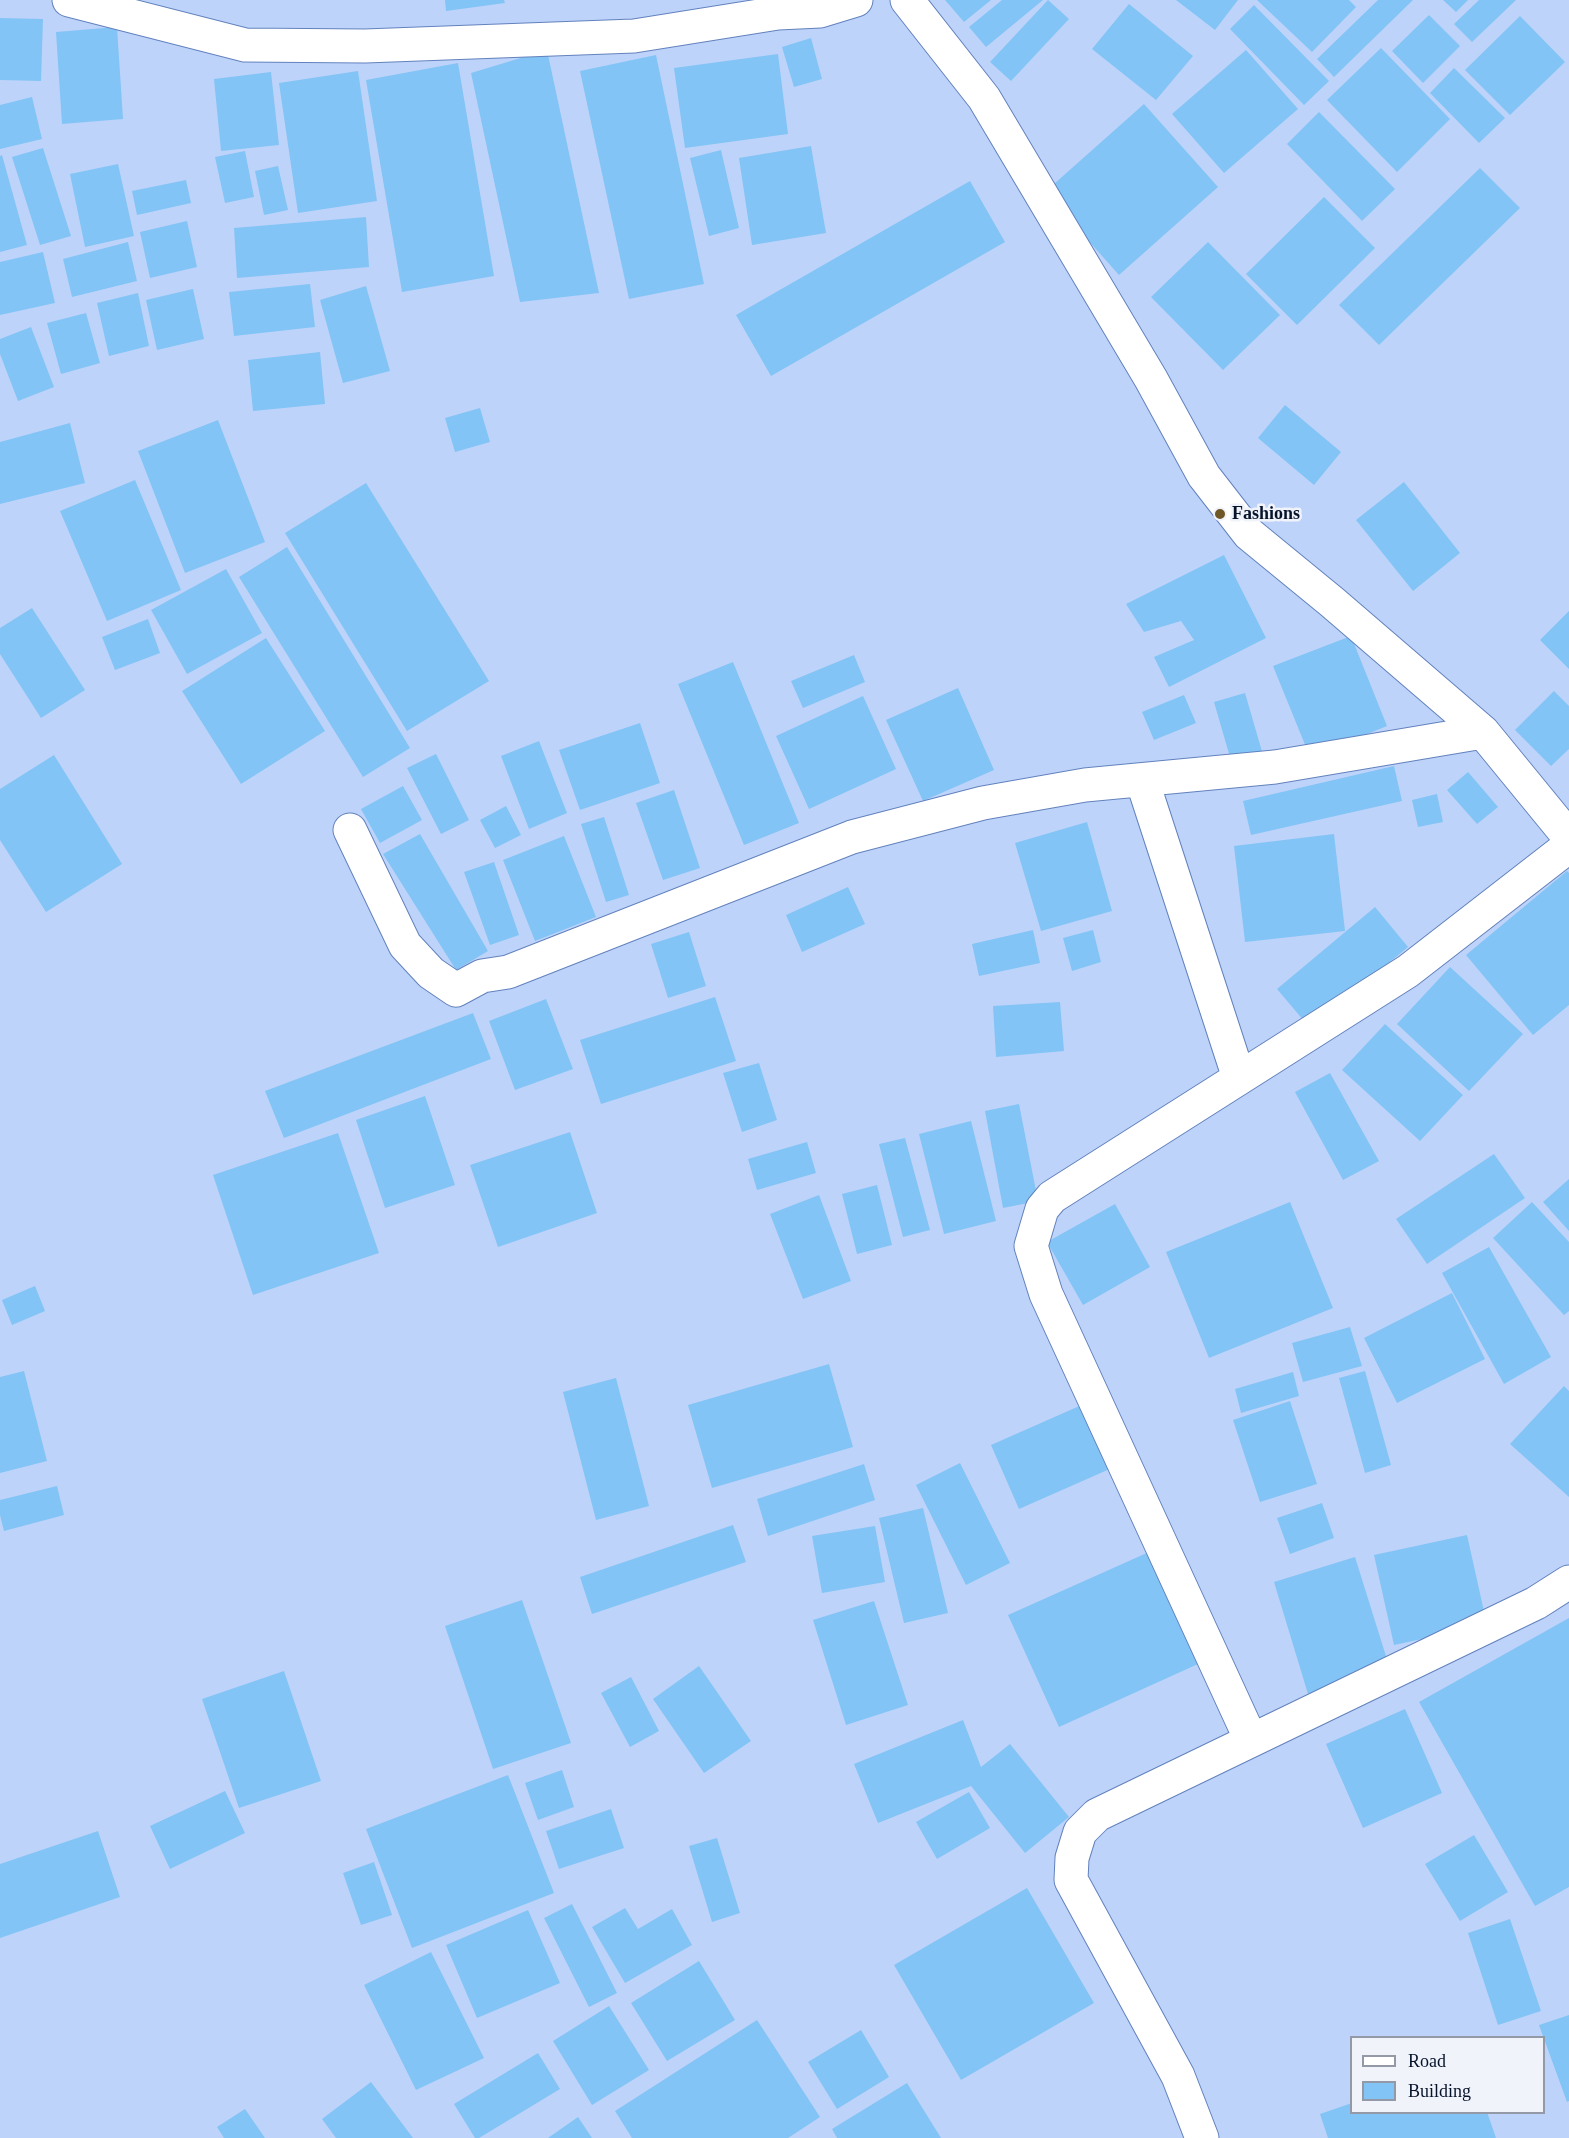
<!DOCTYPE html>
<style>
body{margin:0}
#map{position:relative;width:1569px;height:2138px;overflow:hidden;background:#bed3fa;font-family:Georgia,serif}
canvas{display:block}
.legend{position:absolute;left:1350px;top:2036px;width:195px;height:78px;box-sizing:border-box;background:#f0f3fa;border:2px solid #9399a7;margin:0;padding:8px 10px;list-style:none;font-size:18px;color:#07132a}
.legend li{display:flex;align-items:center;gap:12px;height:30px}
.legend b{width:30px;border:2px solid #9399a7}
</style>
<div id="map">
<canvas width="1569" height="2138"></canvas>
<ul class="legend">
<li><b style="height:8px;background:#fff"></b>Road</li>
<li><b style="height:16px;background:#82c4f5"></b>Building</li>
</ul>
</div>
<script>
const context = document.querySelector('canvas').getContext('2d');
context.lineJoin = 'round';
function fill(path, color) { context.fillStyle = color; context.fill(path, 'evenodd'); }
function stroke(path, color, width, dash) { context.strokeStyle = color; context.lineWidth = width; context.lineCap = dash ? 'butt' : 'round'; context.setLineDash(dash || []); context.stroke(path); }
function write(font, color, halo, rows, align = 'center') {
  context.font = font + ' Georgia,serif'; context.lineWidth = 5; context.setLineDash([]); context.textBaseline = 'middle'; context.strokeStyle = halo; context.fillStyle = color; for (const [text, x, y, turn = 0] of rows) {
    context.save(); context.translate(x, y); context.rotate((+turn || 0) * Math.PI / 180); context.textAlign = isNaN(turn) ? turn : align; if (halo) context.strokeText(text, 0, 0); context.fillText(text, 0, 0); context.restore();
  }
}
const building = new Path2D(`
 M 445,0 L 504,0 L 505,3 L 446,11 Z
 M 945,0 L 991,0 L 964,22 Z
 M 1002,0 L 1043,0 L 986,47 L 969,27 Z
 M 1048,0 L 1069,19 L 1011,81 L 990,62 Z
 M 1176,0 L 1238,0 L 1215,30 Z
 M 1257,0 L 1349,0 L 1356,7 L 1312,52 Z
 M 1378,0 L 1413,0 L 1334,77 L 1317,59 Z
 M 1443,0 L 1468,0 L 1456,12 Z
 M 1479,0 L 1516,0 L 1472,42 L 1454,24 Z
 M 1129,4 L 1193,56 L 1156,100 L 1092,49 Z
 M 1254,5 L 1329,81 L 1304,105 L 1230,29 Z
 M 1429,15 L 1460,46 L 1423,83 L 1392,51 Z
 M 1520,16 L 1565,62 L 1510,115 L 1465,70 Z
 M 0,18 L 43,19 L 41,81 L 0,80 Z
 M 117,27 L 123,119 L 62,124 L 56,32 Z
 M 811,38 L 822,79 L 794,87 L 782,47 Z
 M 1381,48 L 1450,119 L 1397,172 L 1327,100 Z
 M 547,50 L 599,293 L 520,302 L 471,73 Z
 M 1246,50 L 1298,109 L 1224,173 L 1172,114 Z
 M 778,54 L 788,134 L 685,148 L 674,68 Z
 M 656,55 L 704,284 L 629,299 L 580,71 Z
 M 458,63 L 494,276 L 402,292 L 366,80 Z
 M 1454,68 L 1505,118 L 1479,143 L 1430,93 Z
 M 358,71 L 377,201 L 298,213 L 279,83 Z
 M 271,72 L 279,145 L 221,151 L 214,79 Z
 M 32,97 L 42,139 L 0,149 L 0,105 Z
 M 1144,104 L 1218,187 L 1119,275 L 1045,192 Z
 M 1319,112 L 1395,189 L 1362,221 L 1287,144 Z
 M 811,146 L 826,233 L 752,245 L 739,158 Z
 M 43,148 L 71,236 L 40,245 L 12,157 Z
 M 721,150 L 739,228 L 709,236 L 690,158 Z
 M 245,151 L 254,197 L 225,203 L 215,157 Z
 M 2,155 L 27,245 L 0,252 L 0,156 Z
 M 118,164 L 134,236 L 85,247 L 70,174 Z
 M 278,166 L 288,210 L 264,215 L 255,171 Z
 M 1480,168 L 1520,208 L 1379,345 L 1339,305 Z
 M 186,180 L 191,203 L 137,215 L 132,191 Z
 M 970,181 L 1005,242 L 771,376 L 736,315 Z
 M 1324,197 L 1375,248 L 1297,325 L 1246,274 Z
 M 366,217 L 369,267 L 237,278 L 234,228 Z
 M 187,221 L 197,267 L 150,278 L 140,232 Z
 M 128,242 L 137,281 L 72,297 L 63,259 Z
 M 1208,242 L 1280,315 L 1223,370 L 1151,297 Z
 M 43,252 L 55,303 L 0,315 L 0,262 Z
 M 310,284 L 315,327 L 234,336 L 229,292 Z
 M 366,286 L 390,371 L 343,383 L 320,300 Z
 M 193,289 L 204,339 L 157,350 L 146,300 Z
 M 138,293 L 149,346 L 109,356 L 97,303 Z
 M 86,313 L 100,363 L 61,374 L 47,323 Z
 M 31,327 L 54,387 L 18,401 L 0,354 L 0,339 Z
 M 320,352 L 325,404 L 253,411 L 248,360 Z
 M 1285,405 L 1341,452 L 1314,485 L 1258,438 Z
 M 480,408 L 490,442 L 455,452 L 445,418 Z
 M 218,420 L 265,542 L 185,573 L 138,451 Z
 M 70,423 L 85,483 L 0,504 L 0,442 Z
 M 135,480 L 181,590 L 107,621 L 60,511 Z
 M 1404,482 L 1460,553 L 1413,591 L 1356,520 Z
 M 366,483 L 489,681 L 407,731 L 285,533 Z
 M 287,547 L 410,748 L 363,777 L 239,577 Z
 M 1224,555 L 1266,638 L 1169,687 L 1154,657 L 1194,640 L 1181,621 L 1144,632 L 1126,604 Z
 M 226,569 L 262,633 L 187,674 L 151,610 Z
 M 32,608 L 85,690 L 41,718 L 0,654 L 0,628 Z
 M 1569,611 L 1569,669 L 1540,640 Z
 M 148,619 L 160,653 L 115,670 L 102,637 Z
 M 1351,636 L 1387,726 L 1310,757 L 1273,666 Z
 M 266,638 L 325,731 L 241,784 L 182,691 Z
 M 854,655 L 865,682 L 803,708 L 791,681 Z
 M 733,662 L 799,823 L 744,845 L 678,684 Z
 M 958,688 L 994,770 L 923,801 L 886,720 Z
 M 1554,691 L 1569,706 L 1569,749 L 1551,766 L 1515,730 Z
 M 1245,693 L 1263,755 L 1232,764 L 1214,702 Z
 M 1184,695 L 1196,723 L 1154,740 L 1142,712 Z
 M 863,696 L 896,769 L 809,809 L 776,736 Z
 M 640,723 L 660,783 L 580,810 L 559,750 Z
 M 539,741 L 567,813 L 529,829 L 501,756 Z
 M 436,754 L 469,820 L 441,834 L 407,768 Z
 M 54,755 L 122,864 L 46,912 L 0,840 L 0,789 Z
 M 1394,766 L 1402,801 L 1251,835 L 1243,801 Z
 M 1468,772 L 1498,807 L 1477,824 L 1447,790 Z
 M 403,786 L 422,820 L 380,843 L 361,809 Z
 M 674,790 L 700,868 L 663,880 L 636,803 Z
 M 1437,794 L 1443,822 L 1418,827 L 1412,800 Z
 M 506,806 L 521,835 L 495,848 L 480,820 Z
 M 604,817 L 629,895 L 606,902 L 581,824 Z
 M 1087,822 L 1112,911 L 1041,931 L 1015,843 Z
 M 420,834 L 488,951 L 456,970 L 383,854 Z
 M 1334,834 L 1345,931 L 1245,942 L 1234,846 Z
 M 564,836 L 596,917 L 535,941 L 503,860 Z
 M 494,862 L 519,935 L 490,945 L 464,872 Z
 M 1567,871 L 1569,873 L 1569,1005 L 1533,1035 L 1466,955 Z
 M 848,887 L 865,924 L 802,952 L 786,915 Z
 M 1375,907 L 1408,947 L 1310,1028 L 1277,989 Z
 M 1033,930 L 1040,963 L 979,976 L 972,944 Z
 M 1093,930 L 1101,962 L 1072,971 L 1063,938 Z
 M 689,932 L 706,986 L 668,998 L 651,944 Z
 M 1450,967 L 1523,1034 L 1469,1091 L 1397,1024 Z
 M 715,997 L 736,1061 L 601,1104 L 580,1040 Z
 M 546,999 L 573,1069 L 515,1090 L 489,1021 Z
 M 1060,1002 L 1064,1051 L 996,1057 L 993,1006 Z
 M 473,1013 L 491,1059 L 284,1138 L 265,1091 Z
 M 1385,1024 L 1463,1095 L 1420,1141 L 1342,1070 Z
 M 759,1063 L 777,1120 L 742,1132 L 723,1073 Z
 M 1330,1073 L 1379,1161 L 1343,1180 L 1295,1092 Z
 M 425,1096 L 455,1185 L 385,1208 L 356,1120 Z
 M 1019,1104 L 1038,1201 L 1003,1208 L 985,1111 Z
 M 971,1121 L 996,1221 L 944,1234 L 919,1134 Z
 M 570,1132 L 597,1213 L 498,1247 L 470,1165 Z
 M 338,1133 L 379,1253 L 253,1295 L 213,1175 Z
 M 905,1138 L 930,1230 L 903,1237 L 879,1144 Z
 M 807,1142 L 816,1173 L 757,1190 L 748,1159 Z
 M 1494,1154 L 1525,1198 L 1427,1264 L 1396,1219 Z
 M 1569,1179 L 1569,1231 L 1543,1202 Z
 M 877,1185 L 892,1245 L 857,1254 L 842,1194 Z
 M 819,1195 L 851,1281 L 803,1299 L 770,1214 Z
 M 1290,1202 L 1333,1308 L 1209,1358 L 1166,1252 Z
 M 1532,1202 L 1569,1242 L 1569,1311 L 1564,1315 L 1493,1238 Z
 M 1115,1204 L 1150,1267 L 1083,1305 L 1047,1242 Z
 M 1489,1247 L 1551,1357 L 1504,1384 L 1442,1273 Z
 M 35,1286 L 45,1311 L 12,1325 L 2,1300 Z
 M 1452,1293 L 1485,1359 L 1397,1403 L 1364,1338 Z
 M 1350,1327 L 1362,1366 L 1303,1382 L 1292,1343 Z
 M 829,1364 L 853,1447 L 712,1488 L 688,1405 Z
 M 24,1371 L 47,1461 L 0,1473 L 0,1377 Z
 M 1365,1371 L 1391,1465 L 1365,1473 L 1339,1378 Z
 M 1293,1372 L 1299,1396 L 1241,1413 L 1235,1389 Z
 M 616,1378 L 649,1506 L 596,1520 L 563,1392 Z
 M 1564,1386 L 1569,1391 L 1569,1497 L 1510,1444 Z
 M 1093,1400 L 1121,1464 L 1019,1509 L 991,1445 Z
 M 1290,1401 L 1317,1484 L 1260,1502 L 1233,1420 Z
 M 960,1463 L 1010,1563 L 966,1585 L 916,1485 Z
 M 864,1464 L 875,1500 L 768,1536 L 757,1499 Z
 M 57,1486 L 64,1515 L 4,1531 L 0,1515 L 0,1500 Z
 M 1322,1503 L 1334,1538 L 1290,1554 L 1277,1518 Z
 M 923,1508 L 948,1613 L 904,1623 L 879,1518 Z
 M 733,1525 L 746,1562 L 592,1614 L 580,1577 Z
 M 875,1526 L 885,1582 L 822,1593 L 812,1536 Z
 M 1467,1535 L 1487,1625 L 1394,1645 L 1374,1555 Z
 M 1158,1548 L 1209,1659 L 1059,1727 L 1008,1615 Z
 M 1355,1557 L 1390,1669 L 1308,1694 L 1274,1582 Z
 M 522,1600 L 571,1743 L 493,1769 L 445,1626 Z
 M 874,1601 L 908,1705 L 846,1725 L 813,1620 Z
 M 1569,1618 L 1569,1887 L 1535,1906 L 1419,1702 Z
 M 699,1666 L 751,1741 L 704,1773 L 653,1699 Z
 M 284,1671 L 321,1781 L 239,1808 L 202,1699 Z
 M 631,1677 L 659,1731 L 630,1747 L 601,1693 Z
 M 1405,1709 L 1442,1793 L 1363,1828 L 1326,1744 Z
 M 963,1720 L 981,1767 L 1010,1744 L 1069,1817 L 1025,1853 L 971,1786 L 878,1823 L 854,1764 Z
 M 562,1770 L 574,1807 L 538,1820 L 525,1783 Z
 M 508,1775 L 554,1893 L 412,1948 L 366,1829 Z
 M 225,1791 L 245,1833 L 170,1869 L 150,1826 Z
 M 969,1792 L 990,1828 L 937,1859 L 916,1822 Z
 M 611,1809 L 624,1848 L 559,1869 L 546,1831 Z
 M 98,1831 L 120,1897 L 0,1938 L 0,1864 Z
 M 1474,1835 L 1508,1892 L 1460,1921 L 1425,1864 Z
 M 717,1838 L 740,1913 L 712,1922 L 689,1846 Z
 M 374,1862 L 392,1915 L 361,1925 L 343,1873 Z
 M 1027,1888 L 1094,2003 L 961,2080 L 894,1965 Z
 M 572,1904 L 617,1993 L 589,2007 L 544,1918 Z
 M 625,1908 L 638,1929 L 672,1909 L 692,1945 L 625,1983 L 592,1927 Z
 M 528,1910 L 560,1983 L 477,2018 L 446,1945 Z
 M 1510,1919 L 1541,2011 L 1498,2025 L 1468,1933 Z
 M 431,1952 L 484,2058 L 416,2090 L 364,1985 Z
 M 699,1961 L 735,2020 L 667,2061 L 631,2003 Z
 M 609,2006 L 649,2070 L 592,2105 L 553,2041 Z
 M 1569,2015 L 1569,2101 L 1567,2102 L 1539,2025 Z
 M 757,2020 L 820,2117 L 788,2138 L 632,2138 L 615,2111 Z
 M 861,2030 L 889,2077 L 837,2109 L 808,2062 Z
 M 538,2053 L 560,2089 L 479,2138 L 475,2138 L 454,2104 Z
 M 371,2082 L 413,2138 L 336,2138 L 322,2119 Z
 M 907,2083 L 941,2138 L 837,2138 L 832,2129 Z
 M 1352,2103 L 1352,2112 L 1487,2112 L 1496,2138 L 1328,2138 L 1320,2114 Z
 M 245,2109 L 265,2138 L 224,2138 L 217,2127 Z
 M 578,2117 L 592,2138 L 548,2138 Z`);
const minor = new Path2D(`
 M 69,0 L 245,45 L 365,46 L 634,36 L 778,13 L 820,11 L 856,0
 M 907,0 L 984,98 L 1151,379 L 1204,476 L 1249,534 L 1332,602 L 1483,732 L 1569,837
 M 1142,780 L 1239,1078
 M 350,830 L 405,945 L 431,973 L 456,990 L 482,976 L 508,972 L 852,837 L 983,803 L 1085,785 L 1275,767 L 1483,732
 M 1251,1740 L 1046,1294 L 1031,1246 L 1042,1209 L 1052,1197 L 1408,971 L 1569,846
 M 1202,2138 L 1178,2076 L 1071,1880 L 1072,1858 L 1080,1832 L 1097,1815 L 1536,1603 L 1569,1582`);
const markers = [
 [1220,514,6,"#6f5727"]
];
const poiNames = [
 ["Fashions",1232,514]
];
fill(building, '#82c4f5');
stroke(minor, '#6282bd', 35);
stroke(minor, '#fff', 33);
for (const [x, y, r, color] of markers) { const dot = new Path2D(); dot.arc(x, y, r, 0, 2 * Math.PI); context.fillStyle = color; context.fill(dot); stroke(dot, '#f0f3fa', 2); }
write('bold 18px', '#07132a', '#f0f3fa', poiNames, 'left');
</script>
